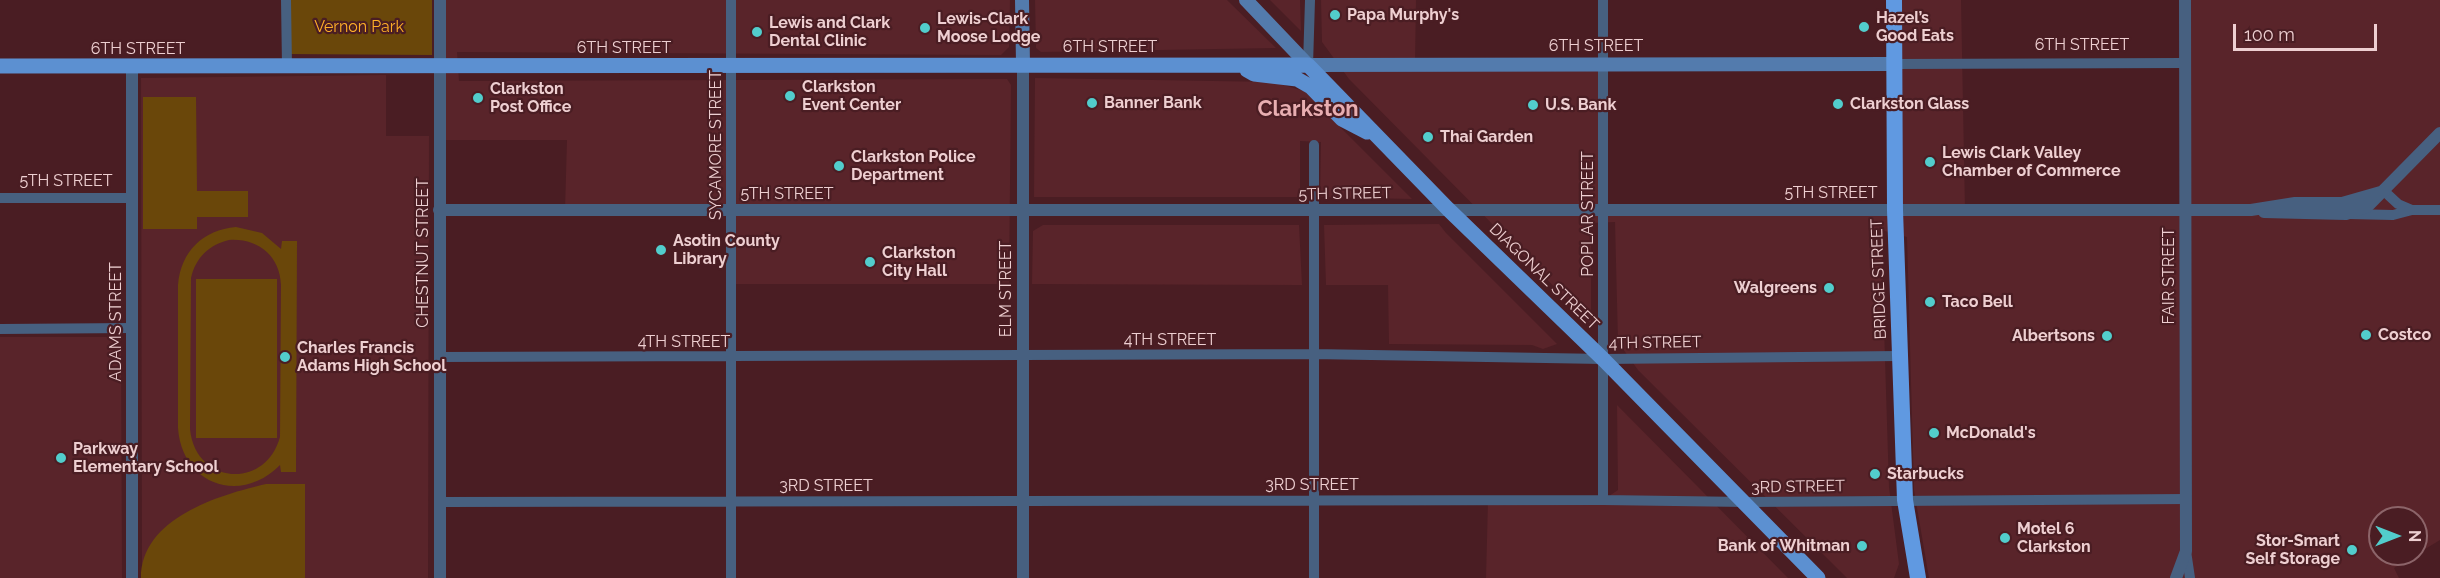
<!DOCTYPE html>
<meta charset="utf-8">
<style>
body{margin:0}
#map{position:relative;width:2440px;height:578px;overflow:hidden;background:#4a1d23;font-family:Raleway,sans-serif}
canvas{display:block}
.north{position:absolute;left:2368px;top:506px;width:60px;height:60px;box-sizing:border-box;background:#4a1d23;border:2px solid #8c6469;border-radius:50%;rotate:90deg;font-size:16px;font-weight:700;line-height:24px;text-align:center;color:#eecfd1}
.north::after{content:'';display:block;margin:auto;width:21px;height:27px;background:#52cdcc;clip-path:polygon(50% 0,100% 100%,50% 72%,0 100%)}
.scale{position:absolute;left:2233px;top:24px;width:144px;height:27px;box-sizing:border-box;border:3px solid #eecfd1;border-top:0;padding-left:8px;font-size:18px;line-height:21px;white-space:nowrap;color:#eecfd1;-webkit-text-stroke:4px #4a1d23;paint-order:stroke}
</style>
<div id="map">
<canvas width="2440" height="578"></canvas>
<div class="north">N</div>
<div class="scale">100 m</div>
</div>
<script>
const context = document.querySelector('canvas').getContext('2d');
context.lineJoin = 'round';
function fill(path, color) { context.fillStyle = color; context.fill(path, 'evenodd'); }
function stroke(path, color, width, dash) { context.strokeStyle = color; context.lineWidth = width; context.lineCap = dash ? 'butt' : 'round'; context.setLineDash(dash || []); context.stroke(path); }
function write(font, color, halo, rows, align = 'center') {
  context.font = font + ' Raleway,sans-serif'; context.lineWidth = 4.5; context.setLineDash([]); context.textBaseline = 'middle'; context.strokeStyle = halo; context.fillStyle = color; for (const [text, x, y, turn = 0] of rows) {
    context.save(); context.translate(x, y); context.rotate((+turn || 0) * Math.PI / 180); context.textAlign = isNaN(turn) ? turn : align; if (halo) context.strokeText(text, 0, 0); context.fillText(text, 0, 0); context.restore();
  }
}
const built = new Path2D(`
 M 440,0 L 1010,0 L 1009,47 L 1001,55 L 457,52 L 459,81 L 1007,79 L 1011,85 L 1009,284 L 730,284 L 731,210 L 565,210 L 567,140 L 439,140 Z
 M 1035,0 L 1227,0 L 1276,48 L 1041,52 L 1036,48 Z
 M 1270,0 L 1300,0 L 1301,31 Z
 M 1321,0 L 1416,0 L 1415,64 L 1603,64 L 1604,209 L 1895,210 L 1894,0 L 1961,0 L 1965,210 L 2186,210 L 2185,0 L 2440,0 L 2440,540 L 2394,568 L 2399,578 L 1929,578 L 1914,490 L 1907,237 L 1881,230 L 1889,487 L 1899,564 L 1894,578 L 1847,578 L 1638,370 L 1618,342 L 1615,222 L 1591,223 L 1591,324 L 1349,79 L 1322,42 ZM 2380,518 L 2416,518 L 2416,554 L 2380,554 Z
 M 386,75 L 386,136 L 429,136 L 428,578 L 142,578 L 141,78 Z
 M 1035,78 L 1273,82 L 1304,91 L 1412,199 L 1320,197 L 1321,142 L 1300,141 L 1300,197 L 1034,197 Z
 M 1439,224 L 1446,233 L 1557,344 L 1543,349 L 1532,345 L 1389,344 L 1388,285 L 1326,285 L 1324,225 Z
 M 1043,225 L 1299,225 L 1302,285 L 1032,284 L 1033,231 Z
 M 0,337 L 121,337 L 122,578 L 0,578 Z
 M 1617,405 L 1788,578 L 1486,578 L 1488,500 L 1603,500 L 1618,490 Z`);
const green = new Path2D(`
 M 286,0 L 432,0 L 432,55 L 286,54 Z
 M 143,97 L 196,97 L 197,191 L 248,191 L 248,217 L 197,217 L 197,229 L 143,229 Z
 M 236,227 L 262,233 L 281,249 L 282,241 L 297,241 L 296,472 L 281,472 L 280,465 C 241,505 182,485 178,428 L 178,285 C 181,251 203,230 236,227 ZM 229,240 C 258,238 280,256 281,285 L 280,437 C 265,491 195,484 190,429 L 191,278 C 196,257 209,245 229,240 Z
 M 196,279 L 277,279 L 277,438 L 196,438 Z
 M 266,484 L 305,484 L 305,578 L 141,578 C 141,518 219,495 266,484 Z`);
const minor = new Path2D(`
 M 286,0 L 287,66
 M 731,0 L 731,578
 M 1603,0 L 1603,500
 M 1894,64 L 2184,63
 M 1308,65 L 1310,0
 M 1314,145 L 1314,578
 M 2384,191 L 2398,204 L 2412,210
 M 0,198 L 132,198
 M 2349,214 L 2393,215 L 2412,210 L 2440,210
 M 0,329 L 132,328
 M 440,357 L 1313,354 L 1603,359 L 1899,356
 M 439,502 L 1603,500 L 1746,502 L 2186,499
 M 2186,551 L 2190,578`);
const tertiary = new Path2D(`
 M 440,0 L 440,578
 M 1023,64 L 1023,578
 M 132,67 L 132,578
 M 439,210 L 2251,210 L 2295,203 L 2342,203 L 2384,191
 M 2264,212 L 2346,214 L 2367,207 L 2440,133
 M 2176,578 L 2186,551 L 2185,0`);
const secondary = new Path2D(`
 M 1022,0 L 1023,64
 M 1246,0 L 1308,65 L 1894,64`);
const primary = new Path2D(`
 M 0,66 L 1308,65 L 1448,209 L 1603,359 L 1818,578
 M 1247,70 L 1254,74 L 1297,79 L 1311,87 L 1342,119 L 1367,132`);
const trunk = new Path2D(`
 M 1894,0 L 1895,210 L 1905,500 L 1918,578`);
const markers = [
 [1335,15,6,"#52cdcc"],
 [1864,27,6,"#52cdcc"],
 [925,28,6,"#52cdcc"],
 [757,32,6,"#52cdcc"],
 [790,96,6,"#52cdcc"],
 [478,98,6,"#52cdcc"],
 [1092,103,6,"#52cdcc"],
 [1838,104,6,"#52cdcc"],
 [1533,105,6,"#52cdcc"],
 [1428,137,6,"#52cdcc"],
 [1930,162,6,"#52cdcc"],
 [839,166,6,"#52cdcc"],
 [661,250,6,"#52cdcc"],
 [870,262,6,"#52cdcc"],
 [1829,288,6,"#52cdcc"],
 [1930,302,6,"#52cdcc"],
 [2366,335,6,"#52cdcc"],
 [2107,336,6,"#52cdcc"],
 [285,357,6,"#52cdcc"],
 [1934,433,6,"#52cdcc"],
 [61,458,6,"#52cdcc"],
 [1875,474,6,"#52cdcc"],
 [2005,538,6,"#52cdcc"],
 [1862,546,6,"#52cdcc"],
 [2352,550,6,"#52cdcc"]
];
const poiNames = [
 ["Papa Murphy's",1347,15],
 ["Hazel’s",1876,18],
 ["Good Eats",1876,36],
 ["Lewis-Clark",937,19],
 ["Moose Lodge",937,37],
 ["Lewis and Clark",769,23],
 ["Dental Clinic",769,41],
 ["Clarkston",802,87],
 ["Event Center",802,105],
 ["Clarkston",490,89],
 ["Post Office",490,107],
 ["Banner Bank",1104,103],
 ["Clarkston Glass",1850,104],
 ["U.S. Bank",1545,105],
 ["Thai Garden",1440,137],
 ["Lewis Clark Valley",1942,153],
 ["Chamber of Commerce",1942,171],
 ["Clarkston Police",851,157],
 ["Department",851,175],
 ["Asotin County",673,241],
 ["Library",673,259],
 ["Clarkston",882,253],
 ["City Hall",882,271],
 ["Walgreens",1817,288,"right"],
 ["Taco Bell",1942,302],
 ["Costco",2378,335],
 ["Albertsons",2095,336,"right"],
 ["Charles Francis",297,348],
 ["Adams High School",297,366],
 ["McDonald's",1946,433],
 ["Parkway",73,449],
 ["Elementary School",73,467],
 ["Starbucks",1887,474],
 ["Motel 6",2017,529],
 ["Clarkston",2017,547],
 ["Stor-Smart",2340,541,"right"],
 ["Self Storage",2340,559,"right"],
 ["Bank of Whitman",1850,546,"right"]
];
const parkNames = [
 ["Vernon Park",359,27]
];
const streetNames = [
 ["6TH STREET",2082,45],
 ["6TH STREET",1596,46],
 ["6TH STREET",1110,47],
 ["6TH STREET",624,48],
 ["6TH STREET",138,49],
 ["SYCAMORE STREET",716,145,-90],
 ["5TH STREET",66,181],
 ["5TH STREET",1831,193],
 ["5TH STREET",787,194],
 ["5TH STREET",1345,194,-1],
 ["POPLAR STREET",1588,214,-90],
 ["CHESTNUT STREET",423,253,-90],
 ["FAIR STREET",2169,276,-90],
 ["DIAGONAL STREET",1544,277,44],
 ["BRIDGE STREET",1879,279,-92],
 ["ELM STREET",1006,289,-90],
 ["ADAMS STREET",116,322,-90],
 ["4TH STREET",1170,340],
 ["4TH STREET",684,342],
 ["4TH STREET",1655,343,-1],
 ["3RD STREET",1312,485],
 ["3RD STREET",826,486],
 ["3RD STREET",1798,487,-1]
];
const districtNames = [
 ["Clarkston",1308,109]
];
fill(built, '#59242a');
fill(green, '#6a470a');
stroke(minor, '#476080', 10);
stroke(tertiary, '#476080', 12);
stroke(secondary, '#537bad', 14);
stroke(primary, '#5c90d1', 15);
stroke(trunk, '#6099e1', 16);
for (const [x, y, r, color] of markers) { const dot = new Path2D(); dot.arc(x, y, r, 0, 2 * Math.PI); context.fillStyle = color; context.fill(dot); stroke(dot, '#4a1d23', 2); }
write('bold 16px', '#eecfd1', '#4a1d23', poiNames, 'left');
write('16px', '#ffb027', '#4a1d23', parkNames);
write('16px', '#eecfd1', '#4a1d23', streetNames);
write('bold 22px', '#e8aeb1', '#4a1d23', districtNames);
</script>
